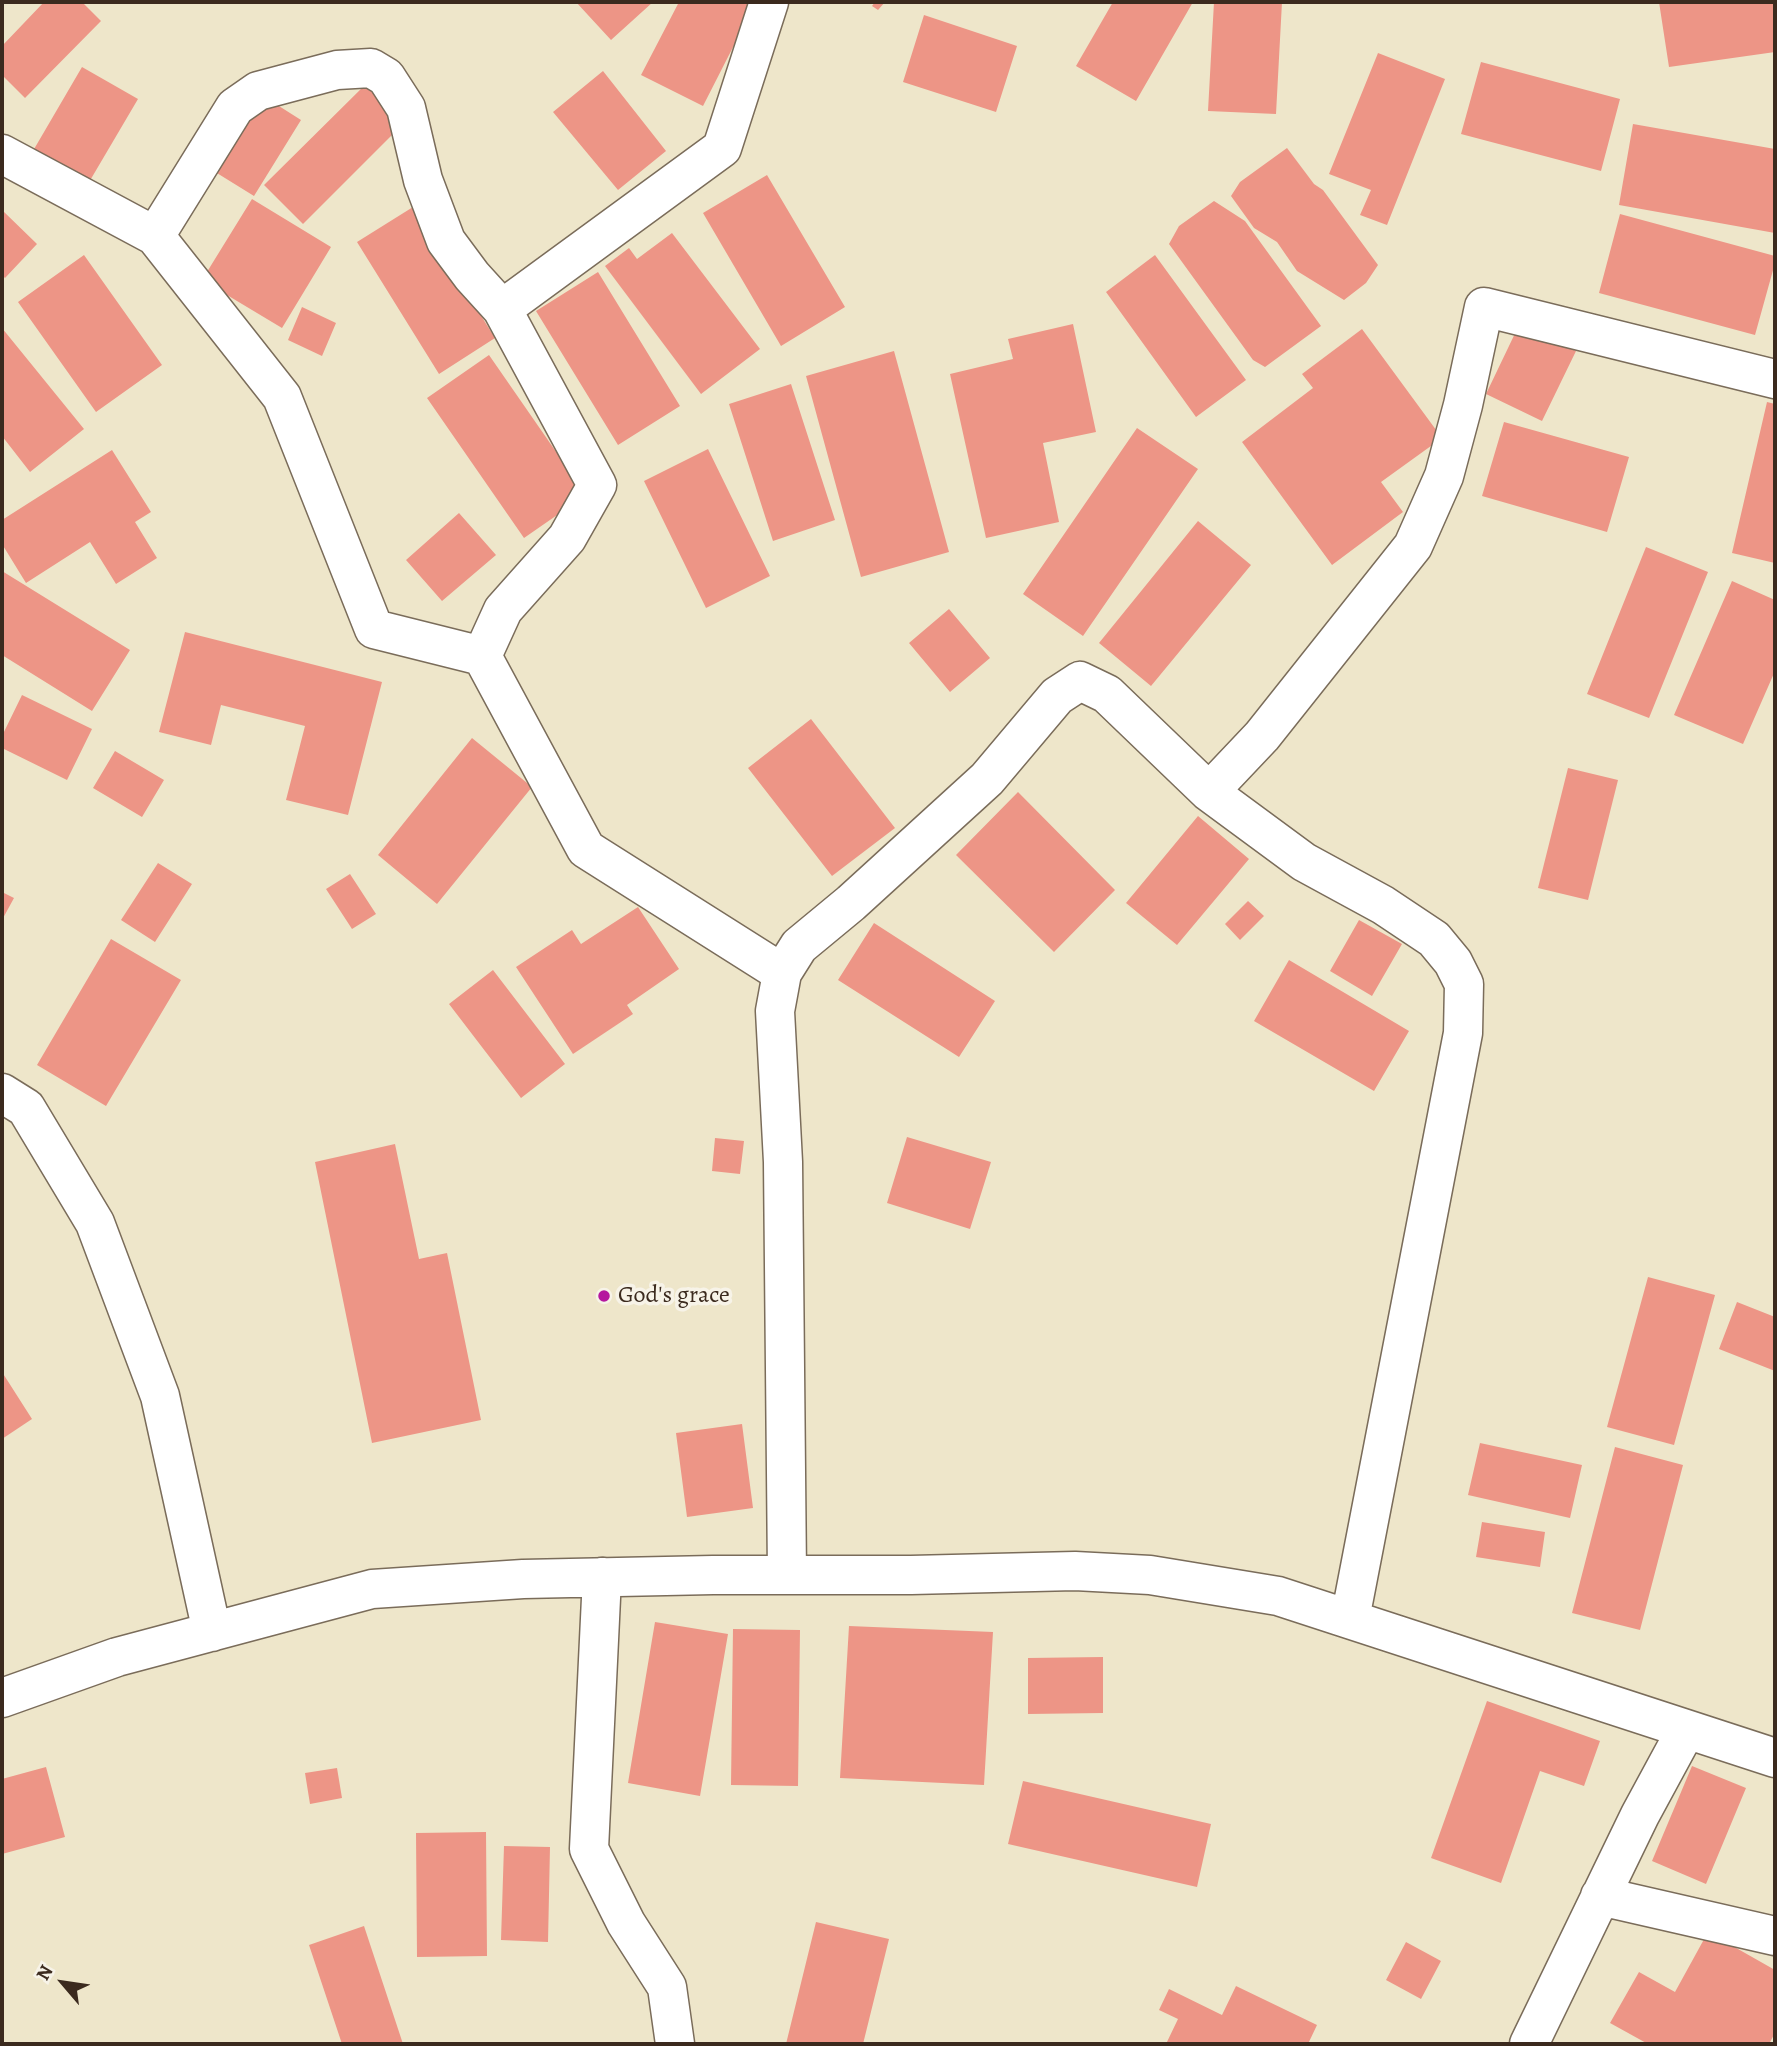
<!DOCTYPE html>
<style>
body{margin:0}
#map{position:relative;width:1777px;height:2046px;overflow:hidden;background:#eee6ca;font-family:Alegreya,serif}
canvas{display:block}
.frame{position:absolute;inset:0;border:4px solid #3b2a1e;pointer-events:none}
.north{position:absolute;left:28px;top:1948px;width:70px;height:70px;-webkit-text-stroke:5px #f7f3e8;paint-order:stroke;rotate:299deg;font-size:19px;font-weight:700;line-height:28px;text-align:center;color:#3b2a1e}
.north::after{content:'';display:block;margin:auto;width:24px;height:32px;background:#3b2a1e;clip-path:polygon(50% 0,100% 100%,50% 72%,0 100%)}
</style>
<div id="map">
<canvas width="1777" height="2046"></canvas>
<div class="frame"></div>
<div class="north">N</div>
</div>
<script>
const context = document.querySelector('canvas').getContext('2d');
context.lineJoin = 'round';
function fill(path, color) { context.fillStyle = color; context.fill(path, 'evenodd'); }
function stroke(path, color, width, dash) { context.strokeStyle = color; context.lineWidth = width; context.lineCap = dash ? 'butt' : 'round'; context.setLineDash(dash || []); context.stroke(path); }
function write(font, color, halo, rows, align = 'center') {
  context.font = font + ' Alegreya,serif'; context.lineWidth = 7; context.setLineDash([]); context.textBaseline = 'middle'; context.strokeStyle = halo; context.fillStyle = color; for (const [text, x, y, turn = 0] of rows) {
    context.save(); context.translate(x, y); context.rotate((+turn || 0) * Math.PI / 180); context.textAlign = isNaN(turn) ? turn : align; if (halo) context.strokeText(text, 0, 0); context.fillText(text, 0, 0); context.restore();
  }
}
const building = new Path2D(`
 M 44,2 L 82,2 L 101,21 L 25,98 L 2,75 L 2,46 Z
 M 576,2 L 653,2 L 611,40 Z
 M 679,2 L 756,2 L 703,106 L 641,75 Z
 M 875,2 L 885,2 L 878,10 L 872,6 Z
 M 1113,2 L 1193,2 L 1136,101 L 1076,66 Z
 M 1214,2 L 1282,2 L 1276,114 L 1208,111 Z
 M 1659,2 L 1775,2 L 1775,52 L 1669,67 Z
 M 924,15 L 1017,46 L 996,112 L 903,82 Z
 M 1378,53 L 1445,79 L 1387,225 L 1360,215 L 1371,190 L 1329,174 Z
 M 1481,62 L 1620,99 L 1601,171 L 1461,134 Z
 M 82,67 L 138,99 L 85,189 L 30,156 Z
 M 603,71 L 666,151 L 618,190 L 553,112 Z
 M 367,83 L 406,121 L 303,224 L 264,185 Z
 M 260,94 L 301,120 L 254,196 L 212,170 Z
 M 1633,124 L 1775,149 L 1775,233 L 1619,205 Z
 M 1287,148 L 1314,184 L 1323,190 L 1378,265 L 1366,283 L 1344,300 L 1297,271 L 1277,242 L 1254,228 L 1231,196 L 1240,182 Z
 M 767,175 L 845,307 L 781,346 L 703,213 Z
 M 252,199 L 331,247 L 282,328 L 202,280 Z
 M 1214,201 L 1245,221 L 1321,326 L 1265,367 L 1253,360 L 1169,244 L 1179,226 Z
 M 413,207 L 495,338 L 439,374 L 357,242 Z
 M 2,210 L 37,244 L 5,278 L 2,275 Z
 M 1620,214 L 1775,256 L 1775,263 L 1755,335 L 1599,293 Z
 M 672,233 L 760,349 L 701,394 L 605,266 L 629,248 L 637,259 Z
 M 84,255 L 162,365 L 96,412 L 18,302 Z
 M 1155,255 L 1246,380 L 1196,417 L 1106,292 Z
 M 598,272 L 680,406 L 618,445 L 536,311 Z
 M 302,307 L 336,323 L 322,356 L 288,340 Z
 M 1520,323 L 1576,351 L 1542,421 L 1486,394 Z
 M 1073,324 L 1096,432 L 1043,443 L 1059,522 L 986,538 L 950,374 L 1013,359 L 1008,339 Z
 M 2,328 L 84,429 L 30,472 L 2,436 Z
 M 1362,329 L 1442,438 L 1381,482 L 1403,512 L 1332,565 L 1242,442 L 1313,388 L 1302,374 Z
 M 894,351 L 949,552 L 861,577 L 806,376 Z
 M 489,355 L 586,495 L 524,538 L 427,398 Z
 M 791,384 L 835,520 L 773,541 L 729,404 Z
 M 1767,402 L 1775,404 L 1775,563 L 1732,553 Z
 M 1504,422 L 1629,457 L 1607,532 L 1482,496 Z
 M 1137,428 L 1198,469 L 1083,636 L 1023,594 Z
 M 708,449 L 770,576 L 706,608 L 644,481 Z
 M 112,450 L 151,512 L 135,522 L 157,558 L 116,584 L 90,542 L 26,583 L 2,544 L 2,520 Z
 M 459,513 L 496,555 L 442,601 L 406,560 Z
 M 1198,521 L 1251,565 L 1151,686 L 1099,643 Z
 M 1646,547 L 1708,572 L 1649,718 L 1587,694 Z
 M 2,571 L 130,650 L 92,711 L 2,655 Z
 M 1732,581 L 1775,600 L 1775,671 L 1743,744 L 1674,715 Z
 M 949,609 L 990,658 L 950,692 L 909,643 Z
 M 185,632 L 382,682 L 348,815 L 286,800 L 305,726 L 221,705 L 211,745 L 159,732 Z
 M 22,695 L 92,729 L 67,780 L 2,748 L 2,736 Z
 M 811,719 L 895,828 L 832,876 L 748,768 Z
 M 472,738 L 532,787 L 437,904 L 378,855 Z
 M 115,751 L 164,780 L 142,817 L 93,788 Z
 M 1568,768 L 1618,780 L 1588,900 L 1538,888 Z
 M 1018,792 L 1115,890 L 1054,952 L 956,855 Z
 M 1198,816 L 1249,859 L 1177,945 L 1126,903 Z
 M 158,863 L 192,884 L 155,942 L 121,920 Z
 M 350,874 L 376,914 L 352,929 L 326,889 Z
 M 2,892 L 14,898 L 2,920 Z
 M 1248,901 L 1264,916 L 1240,940 L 1225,924 Z
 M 638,907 L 679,969 L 627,1005 L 633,1014 L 573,1054 L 516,967 L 572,930 L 581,944 Z
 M 1359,920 L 1402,944 L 1372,996 L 1330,971 Z
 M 874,923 L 995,1001 L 959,1057 L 838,980 Z
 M 111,939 L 181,980 L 106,1106 L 37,1065 Z
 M 1289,960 L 1409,1031 L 1374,1091 L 1254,1021 Z
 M 493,970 L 565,1064 L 521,1098 L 449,1004 Z
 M 907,1137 L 991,1162 L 970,1229 L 887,1203 Z
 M 715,1138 L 744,1141 L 740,1174 L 712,1171 Z
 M 395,1144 L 419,1259 L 447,1253 L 481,1420 L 372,1443 L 315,1162 Z
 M 1648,1277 L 1715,1295 L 1674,1445 L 1607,1427 Z
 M 1737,1302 L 1775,1317 L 1775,1371 L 1719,1349 Z
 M 2,1372 L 32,1419 L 2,1439 Z
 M 742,1424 L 753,1508 L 687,1517 L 676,1433 Z
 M 1480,1443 L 1582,1465 L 1570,1518 L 1468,1495 Z
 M 1615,1447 L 1683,1465 L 1640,1630 L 1572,1613 Z
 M 1482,1522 L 1545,1532 L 1540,1567 L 1476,1557 Z
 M 655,1622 L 728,1634 L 700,1796 L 628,1783 Z
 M 849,1626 L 993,1632 L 984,1785 L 840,1778 Z
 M 733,1629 L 800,1630 L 798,1786 L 731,1785 Z
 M 1103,1657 L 1103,1713 L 1028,1714 L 1028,1658 Z
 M 1487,1701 L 1600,1741 L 1584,1786 L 1540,1771 L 1501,1883 L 1431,1858 Z
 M 1692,1766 L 1746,1788 L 1706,1884 L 1652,1861 Z
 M 46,1767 L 65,1837 L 2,1854 L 2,1779 Z
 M 337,1768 L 342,1798 L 310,1804 L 305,1773 Z
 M 1023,1781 L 1211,1824 L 1197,1887 L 1008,1844 Z
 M 486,1832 L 487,1956 L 417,1957 L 416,1833 Z
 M 504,1846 L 550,1847 L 548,1942 L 501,1940 Z
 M 816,1922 L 889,1939 L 863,2044 L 786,2044 Z
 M 364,1926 L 403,2044 L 342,2044 L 309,1945 Z
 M 1708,1932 L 1775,1970 L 1775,2033 L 1769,2044 L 1648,2044 L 1610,2023 L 1639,1972 L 1675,1992 Z
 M 1406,1942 L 1441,1961 L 1421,1999 L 1386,1980 Z
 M 1236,1986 L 1317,2025 L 1308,2044 L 1166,2044 L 1178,2019 L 1159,2010 L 1169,1989 L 1222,2015 Z`);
const minor = new Path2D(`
 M 2,154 L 155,236 L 282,397 L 374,629 L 482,656 L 586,849 L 782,973
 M 155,236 L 235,107 L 258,91 L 337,70 L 371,68 L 386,77 L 406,108 L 423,180 L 446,241 L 472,276 L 502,309 L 597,485 L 567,538 L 503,610 L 482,656
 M 502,309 L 722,148 L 769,2
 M 1209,792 L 1262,736 L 1413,546 L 1444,476 L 1463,405 L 1484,307 L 1775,379
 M 2,1093 L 26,1108 L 95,1223 L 160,1396 L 212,1632
 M 787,1575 L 783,1162 L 775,1011 L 782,973 L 799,946 L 851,903 L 987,779 L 1057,696 L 1080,681 L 1107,694 L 1209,792 L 1304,862 L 1383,905 L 1434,939 L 1453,962 L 1464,984 L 1463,1033 L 1350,1619
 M 602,1577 L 589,1849 L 626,1923 L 667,1987 L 675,2044
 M 2,1698 L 117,1657 L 372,1589 L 523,1579 L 713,1575 L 911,1575 L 1075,1571 L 1150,1575 L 1278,1596 L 1775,1758
 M 1600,1896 L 1775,1936
 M 1529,2044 L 1640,1815 L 1686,1730`);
const markers = [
 [604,1296,7,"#b5179e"]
];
const poiNames = [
 ["God's grace",618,1296]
];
fill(building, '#ed9586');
stroke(minor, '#7a6c5a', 41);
stroke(minor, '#fff', 38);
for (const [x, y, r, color] of markers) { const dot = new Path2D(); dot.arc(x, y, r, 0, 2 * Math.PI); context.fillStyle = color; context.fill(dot); stroke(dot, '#f7f3e8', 2.5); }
write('24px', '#3b2a1e', '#f7f3e8', poiNames, 'left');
</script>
